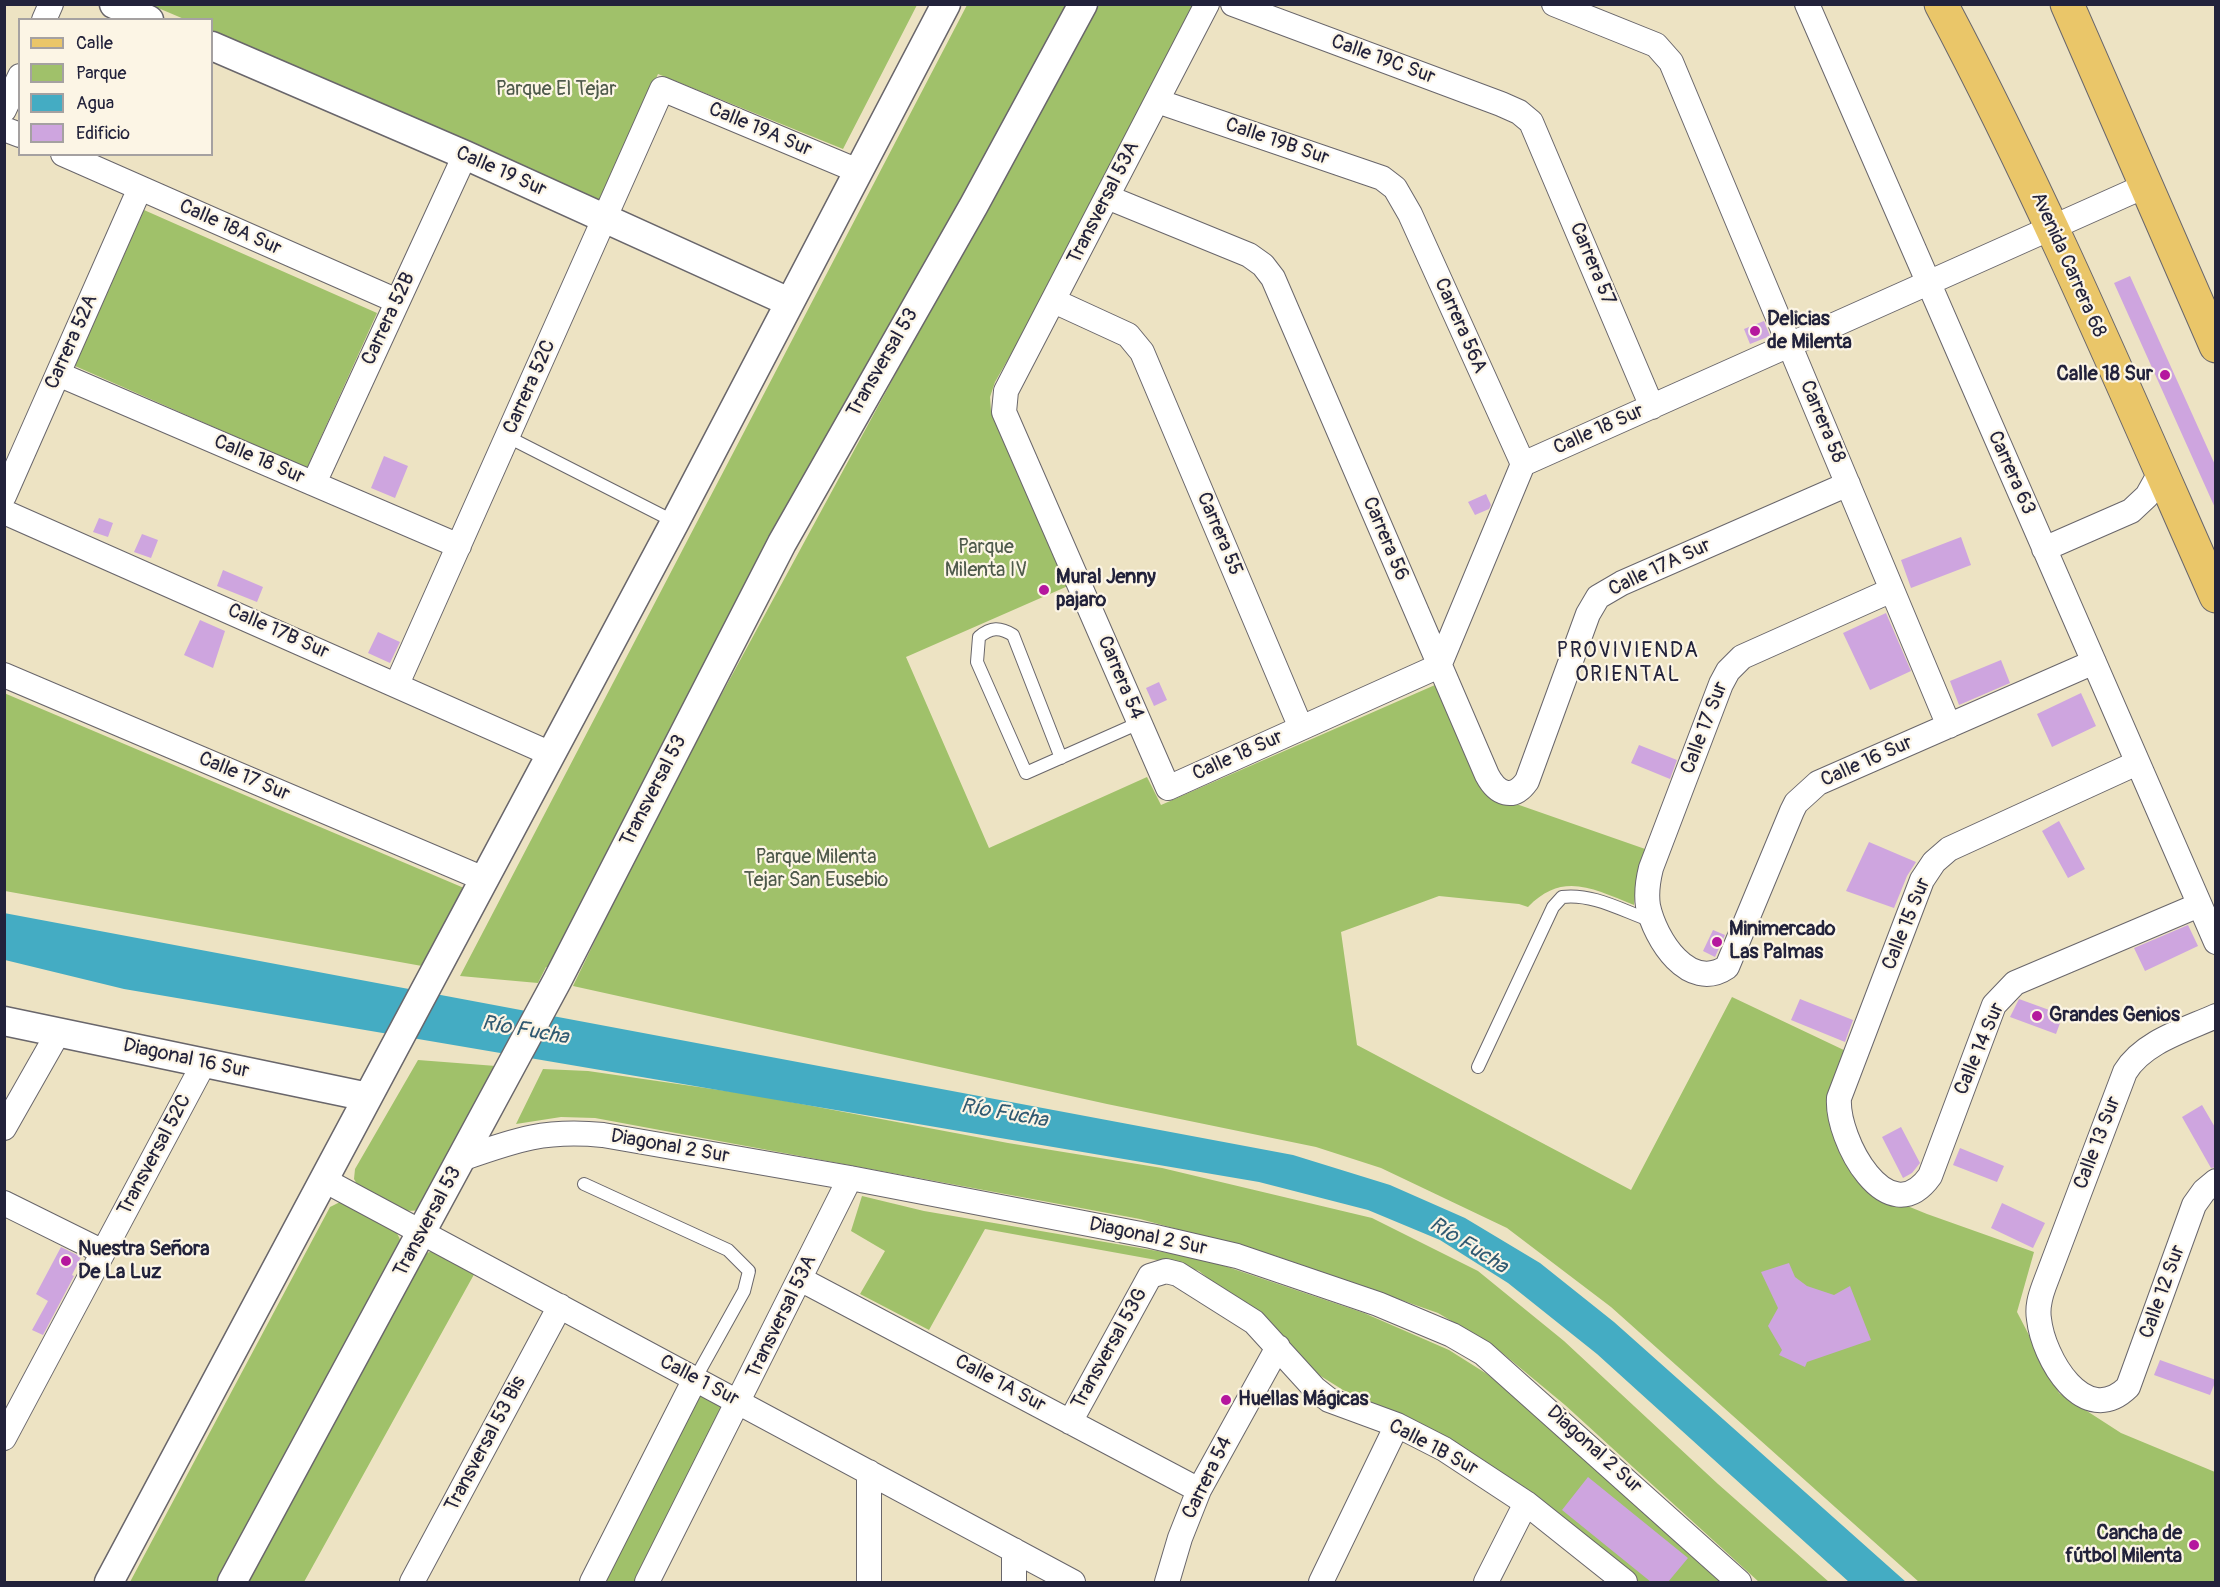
<!DOCTYPE html>
<meta charset="utf-8">
<style>
body{margin:0}
#map{position:relative;width:2220px;height:1587px;overflow:hidden;background:#ede3c3;font-family:Pangolin,sans-serif}
canvas{display:block}
.frame{position:absolute;inset:0;border:6px solid #22223b;pointer-events:none}
.legend{position:absolute;left:18px;top:18px;width:195px;height:138px;box-sizing:border-box;background:#fcf5e5;border:2px solid #a5a1a1;margin:0;padding:8px 10px;list-style:none;font-size:18px;color:#22223b}
.legend li{display:flex;align-items:center;gap:12px;height:30px}
.legend b{width:30px;border:2px solid #a5a1a1}
</style>
<div id="map">
<canvas width="2220" height="1587"></canvas>
<div class="frame"></div>
<ul class="legend">
<li><b style="height:8px;background:#eac669"></b>Calle</li>
<li><b style="height:16px;background:#a0c16a"></b>Parque</li>
<li><b style="height:16px;background:#44acc3"></b>Agua</li>
<li><b style="height:16px;background:#cea5df"></b>Edificio</li>
</ul>
</div>
<script>
const context = document.querySelector('canvas').getContext('2d');
context.lineJoin = 'round';
function fill(path, color) { context.fillStyle = color; context.fill(path, 'evenodd'); }
function stroke(path, color, width, dash) { context.strokeStyle = color; context.lineWidth = width; context.lineCap = dash ? 'butt' : 'round'; context.setLineDash(dash || []); context.stroke(path); }
function write(font, color, halo, rows, align = 'center') {
  context.font = font + ' Pangolin,sans-serif'; context.lineWidth = 4.5; context.setLineDash([]); context.textBaseline = 'middle'; context.strokeStyle = halo; context.fillStyle = color; for (const [text, x, y, turn = 0] of rows) {
    context.save(); context.translate(x, y); context.rotate((+turn || 0) * Math.PI / 180); context.textAlign = isNaN(turn) ? turn : align; if (halo) context.strokeText(text, 0, 0); context.fillText(text, 0, 0); context.restore();
  }
}
const green = new Path2D(`
 M 151,5 L 917,5 L 843,149 L 658,74 L 599,203 L 212,31 L 212,20 L 184,19 Z
 M 967,5 L 1072,5 L 848,403 L 636,795 L 555,968 L 546,967 L 538,983 L 460,976 Z
 M 1096,5 L 1197,5 L 1098,202 L 995,382 L 990,397 L 991,411 L 1068,586 L 906,657 L 989,848 L 1147,777 L 1161,805 L 1435,685 L 1471,765 L 1502,799 L 1648,850 L 1636,883 L 1634,905 C 1593,889 1563,871 1528,907 L 1519,904 L 1439,896 L 1341,932 L 1357,1045 L 1631,1190 L 1732,997 L 1848,1052 L 1827,1100 L 1832,1132 L 1848,1168 L 1858,1182 L 1868,1190 L 1927,1214 L 2034,1252 L 2017,1312 L 2059,1393 L 2121,1433 L 2215,1472 L 2215,1582 L 1919,1582 L 1611,1307 L 1507,1228 L 1381,1168 L 1316,1147 L 1107,1104 L 573,986 L 656,815 Z
 M 144,210 L 377,313 L 307,468 L 75,366 Z
 M 4,693 L 464,888 L 422,966 L 5,891 Z
 M 418,1060 L 496,1066 L 419,1210 C 398,1215 376,1196 358,1186 L 354,1179 L 355,1169 Z
 M 543,1069 L 588,1071 L 754,1095 L 1008,1143 L 1162,1168 L 1372,1218 L 1478,1271 L 1564,1341 L 1718,1484 L 1829,1582 L 1759,1582 L 1565,1405 L 1495,1347 L 1438,1313 L 1276,1256 L 1140,1219 L 595,1118 L 561,1117 L 516,1124 Z
 M 862,1196 L 924,1211 L 1204,1259 L 1364,1313 L 1449,1350 L 1487,1374 L 1522,1402 L 1720,1582 L 1639,1582 L 1577,1530 L 1394,1413 L 1343,1390 L 1319,1375 L 1249,1304 L 1224,1291 L 1199,1271 L 1173,1263 L 985,1229 L 929,1330 L 860,1294 L 885,1251 L 851,1231 Z
 M 340,1202 C 363,1205 399,1221 402,1247 L 222,1582 L 130,1582 L 330,1207 Z
 M 434,1250 L 477,1269 L 304,1582 L 243,1582 L 425,1254 Z
 M 698,1393 L 726,1409 L 638,1582 L 603,1582 Z`);
const water = new Path2D(`
 M 4,913 L 1293,1155 L 1390,1185 L 1465,1218 L 1540,1263 L 1614,1322 L 1906,1582 L 1849,1582 L 1597,1354 L 1508,1283 L 1440,1240 L 1368,1210 L 1259,1182 L 124,989 L 5,960 Z`);
const building = new Path2D(`
 M 2130,276 L 2216,467 L 2216,510 L 2114,283 Z
 M 1764,321 L 1770,336 L 1750,344 L 1744,329 Z
 M 384,456 L 408,466 L 395,498 L 371,488 Z
 M 1486,494 L 1491,505 L 1489,509 L 1475,515 L 1468,502 Z
 M 99,518 L 113,523 L 108,537 L 93,532 Z
 M 142,534 L 158,540 L 151,558 L 134,552 Z
 M 1961,537 L 1971,565 L 1911,588 L 1901,560 Z
 M 223,570 L 263,587 L 257,602 L 217,586 Z
 M 1886,613 L 1911,671 L 1870,690 L 1843,633 Z
 M 200,620 L 225,631 L 213,668 L 184,655 Z
 M 378,632 L 400,642 L 390,663 L 368,653 Z
 M 2001,660 L 2010,683 L 1959,705 L 1950,681 Z
 M 1159,682 L 1167,700 L 1154,706 L 1146,688 Z
 M 2081,693 L 2096,726 L 2052,747 L 2037,714 Z
 M 1639,745 L 1677,760 L 1670,779 L 1631,763 Z
 M 2059,821 L 2085,869 L 2068,878 L 2042,831 Z
 M 1869,842 L 1916,862 L 1907,876 L 1894,908 L 1846,891 Z
 M 2188,925 L 2198,946 L 2145,971 L 2134,948 Z
 M 1713,930 L 1725,935 L 1715,957 L 1703,951 Z
 M 1800,999 L 1853,1020 L 1845,1042 L 1791,1020 Z
 M 2019,999 L 2063,1015 L 2056,1034 L 2010,1017 Z
 M 2202,1105 L 2216,1129 L 2216,1167 L 2211,1168 L 2182,1117 Z
 M 1901,1127 L 1920,1163 L 1912,1173 L 1903,1178 L 1882,1137 Z
 M 1960,1148 L 2004,1166 L 1997,1182 L 1953,1165 Z
 M 2002,1203 L 2045,1223 L 2033,1248 L 1991,1228 Z
 M 61,1247 L 81,1257 L 72,1275 L 74,1276 L 43,1335 L 32,1330 L 48,1301 L 36,1294 Z
 M 1789,1263 L 1795,1277 L 1807,1286 L 1834,1295 L 1850,1286 L 1871,1340 L 1807,1362 L 1805,1367 L 1779,1355 L 1782,1350 L 1768,1326 L 1778,1308 L 1761,1272 Z
 M 2160,1360 L 2216,1380 L 2210,1395 L 2154,1375 Z
 M 1588,1477 L 1688,1558 L 1668,1582 L 1651,1582 L 1562,1510 Z`);
const service = new Path2D(`
 M 508,437 L 675,522
 M 1061,758 L 1013,635 C 1000,627 991,627 979,637 L 977,662 L 1026,773 L 1139,723
 M 1478,1067 L 1553,907 L 1562,897 C 1593,893 1623,911 1652,921
 M 584,1184 L 728,1250 L 749,1271 L 744,1291 L 695,1379`);
const minor = new Path2D(`
 M 1207,4 L 1006,391 L 1004,412 L 1168,788 L 1439,666 L 1523,464 L 2145,186
 M 1233,4 L 1501,104 L 1519,112 L 1531,122 L 1652,407
 M 1554,4 L 1656,45 L 1671,62 L 1949,726
 M 1807,4 L 2216,942
 M 44,20 L 51,4
 M 1157,101 L 1382,178 L 1395,188 L 1410,214 L 1523,464
 M 4,110 L 20,76
 M 4,129 L 20,135
 M 63,154 L 397,301
 M 1107,197 L 1249,255 L 1263,265 L 1273,278 L 1487,775 C 1497,794 1513,801 1527,781 L 1588,614 L 1598,597 L 1622,583 L 1848,484
 M 1054,301 L 1128,335 L 1142,352 L 1301,728
 M 58,374 L 459,546
 M 314,483 L 465,155
 M 4,496 L 140,188
 M 4,512 L 551,754
 M 2044,549 L 2131,511 L 2147,496 L 2161,471
 M 1892,590 L 1742,657 L 1728,671 L 1721,684 L 1651,868 C 1648,880 1646,893 1648,906 C 1655,939 1689,993 1727,967 L 1792,811 L 1796,803 L 1818,783 L 2094,662
 M 4,675 L 484,879
 M 397,684 L 662,89 L 858,171
 M 2137,763 L 1949,849 L 1934,862 L 1922,880 L 1839,1098 C 1836,1139 1888,1235 1930,1176 L 1994,1005 L 2015,983 L 2199,905
 M 2216,1016 C 2185,1030 2143,1042 2125,1072 L 2044,1286 C 2040,1297 2037,1307 2039,1319 C 2043,1357 2084,1430 2128,1387 L 2194,1205 L 2204,1191 L 2216,1181
 M 4,1128 L 58,1033
 M 461,1159 C 515,1140 545,1129 603,1135 L 850,1178 L 1151,1236 L 1237,1256 L 1378,1304 L 1452,1335 L 1483,1353 L 1739,1582
 M 324,1180 L 1073,1582
 M 4,1203 L 103,1252
 M 800,1279 L 1199,1490
 M 1070,1422 L 1150,1276 L 1166,1271 L 1178,1274 L 1254,1322 L 1315,1389 L 1329,1400 L 1397,1425 L 1444,1449 L 1526,1503 L 1625,1582
 M 4,1438 L 204,1063
 M 869,1472 L 869,1582
 M 1014,1550 L 1014,1582
 M 412,1582 L 560,1306
 M 592,1582 L 695,1379
 M 647,1582 L 850,1178
 M 1167,1582 L 1180,1538 L 1199,1490 L 1278,1347
 M 1321,1582 L 1397,1425
 M 1486,1582 L 1526,1503`);
const tertiary = new Path2D(`
 M 114,4 L 149,20
 M 212,46 L 465,155 L 789,302
 M 4,1021 L 368,1097
 M 109,1582 L 675,522 L 946,4
 M 232,1582 L 557,981 L 782,543 L 974,205 L 1083,4`);
const primary = new Path2D(`
 M 1941,4 C 2043,196 2128,397 2216,596
 M 2067,4 L 2216,346`);
const markers = [
 [1755,331,6,"#b5179e"],
 [2165,375,6,"#b5179e"],
 [1044,590,6,"#b5179e"],
 [1717,942,6,"#b5179e"],
 [2037,1016,6,"#b5179e"],
 [66,1261,6,"#b5179e"],
 [1226,1400,6,"#b5179e"],
 [2194,1545,6,"#b5179e"]
];
const streetNames = [
 ["Calle 19C Sur",1383,60,20],
 ["Calle 19A Sur",760,130,23],
 ["Calle 19B Sur",1277,142,19],
 ["Calle 19 Sur",501,172,24],
 ["Transversal 53A",1104,203,-63],
 ["Calle 18A Sur",230,228,24],
 ["Carrera 57",1592,264,67],
 ["Avenida Carrera 68",2068,265,66],
 ["Carrera 52B",389,319,-65],
 ["Carrera 56A",1460,326,66],
 ["Carrera 52A",72,342,-66],
 ["Transversal 53",883,363,-60],
 ["Carrera 52C",530,387,-66],
 ["Carrera 58",1822,422,67],
 ["Calle 18 Sur",1599,430,-24],
 ["Calle 18 Sur",259,460,23],
 ["Carrera 63",2011,473,66],
 ["Carrera 55",1219,534,67],
 ["Carrera 56",1385,539,67],
 ["Calle 17A Sur",1660,568,-25],
 ["Calle 17B Sur",278,632,24],
 ["Carrera 54",1120,678,67],
 ["Calle 17 Sur",1705,728,-69],
 ["Calle 18 Sur",1238,756,-24],
 ["Calle 16 Sur",1867,762,-24],
 ["Calle 17 Sur",244,777,23],
 ["Transversal 53",654,791,-63],
 ["Calle 15 Sur",1907,924,-68],
 ["Calle 14 Sur",1980,1049,-67],
 ["Diagonal 16 Sur",186,1059,12],
 ["Calle 13 Sur",2098,1143,-69],
 ["Diagonal 2 Sur",670,1147,10],
 ["Transversal 52C",155,1155,-62],
 ["Transversal 53",428,1222,-62],
 ["Diagonal 2 Sur",1148,1237,12],
 ["Calle 12 Sur",2163,1292,-70],
 ["Transversal 53A",782,1317,-64],
 ["Transversal 53G",1110,1349,-61],
 ["Calle 1 Sur",699,1381,28],
 ["Calle 1A Sur",1000,1384,28],
 ["Transversal 53 Bis",486,1444,-62],
 ["Calle 1B Sur",1433,1448,28],
 ["Diagonal 2 Sur",1594,1450,42],
 ["Carrera 54",1208,1478,-64]
];
const parkNames = [
 ["Parque El Tejar",556,90],
 ["Parque",986,548],
 ["Milenta IV",986,571],
 ["Parque Milenta",816,858],
 ["Tejar San Eusebio",816,881]
];
const poiNames = [
 ["Delicias",1767,320],
 ["de Milenta",1767,343],
 ["Calle 18 Sur",2153,375,"right"],
 ["Mural Jenny",1056,578],
 ["pajaro",1056,601],
 ["Minimercado",1729,930],
 ["Las Palmas",1729,953],
 ["Grandes Genios",2049,1016],
 ["Nuestra Señora",78,1250],
 ["De La Luz",78,1273],
 ["Huellas Mágicas",1238,1400],
 ["Cancha de",2182,1534,"right"],
 ["fútbol Milenta",2182,1557,"right"]
];
const neighbourhoodNames = [
 ["PROVIVIENDA",1628,652],
 ["ORIENTAL",1628,676]
];
const waterNames = [
 ["Río Fucha",525,1031,10],
 ["Río Fucha",1004,1114,10],
 ["Río Fucha",1468,1246,32]
];
fill(green, '#a0c16a');
fill(water, '#44acc3');
fill(building, '#cea5df');
stroke(service, '#69666b', 14);
stroke(minor, '#69666b', 26);
stroke(tertiary, '#69666b', 31);
stroke(primary, '#69666b', 35);
stroke(service, '#fff', 12);
stroke(minor, '#fff', 24);
stroke(tertiary, '#fff', 28);
stroke(primary, '#eac669', 33);
for (const [x, y, r, color] of markers) { const dot = new Path2D(); dot.arc(x, y, r, 0, 2 * Math.PI); context.fillStyle = color; context.fill(dot); stroke(dot, '#fcf5e5', 2); }
write('20px', '#22223b', '#fcf5e5', streetNames);
write('20px', '#4e5a4b', '#fcf5e5', parkNames);
write('bold 20px', '#22223b', '#fcf5e5', poiNames, 'left');
context.letterSpacing = '1.5px';
write('21px', '#22223b', '#fcf5e5', neighbourhoodNames);
context.letterSpacing = '0px';
write('italic 21px', '#305971', '#fcf5e5', waterNames);
</script>
